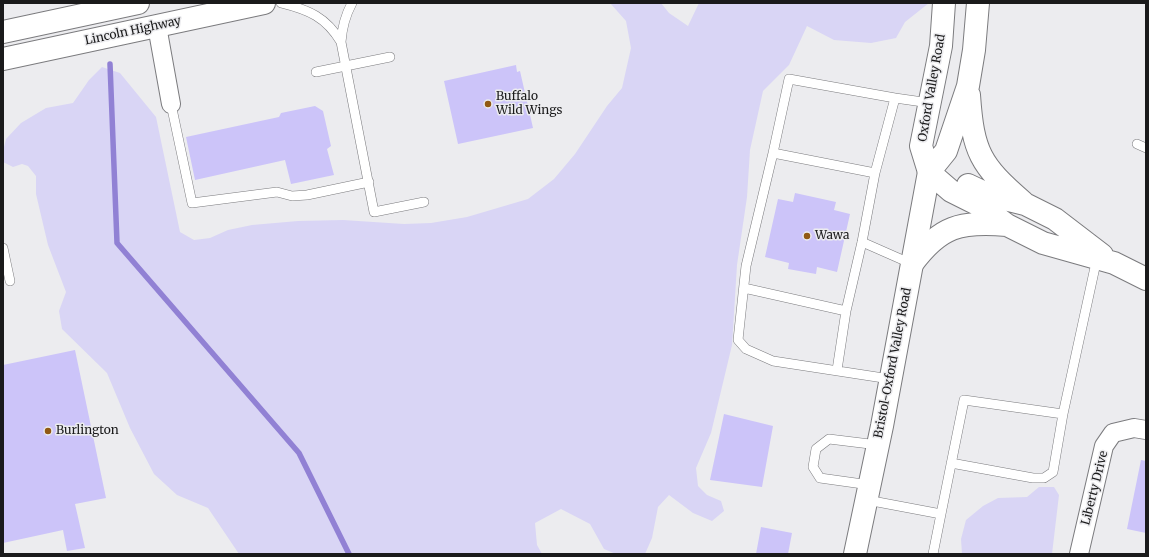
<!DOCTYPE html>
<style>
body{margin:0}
#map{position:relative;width:1149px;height:557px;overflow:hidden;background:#ececef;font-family:Merriweather,serif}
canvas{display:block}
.frame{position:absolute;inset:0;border:4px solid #1a1a1b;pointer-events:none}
</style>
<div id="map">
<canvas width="1149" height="557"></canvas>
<div class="frame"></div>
</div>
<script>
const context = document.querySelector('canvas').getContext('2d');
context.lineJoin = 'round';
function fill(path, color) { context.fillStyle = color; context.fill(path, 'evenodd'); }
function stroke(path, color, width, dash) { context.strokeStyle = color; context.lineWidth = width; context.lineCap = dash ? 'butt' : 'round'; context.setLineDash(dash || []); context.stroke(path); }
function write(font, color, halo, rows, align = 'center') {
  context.font = font + ' Merriweather,serif'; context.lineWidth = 3; context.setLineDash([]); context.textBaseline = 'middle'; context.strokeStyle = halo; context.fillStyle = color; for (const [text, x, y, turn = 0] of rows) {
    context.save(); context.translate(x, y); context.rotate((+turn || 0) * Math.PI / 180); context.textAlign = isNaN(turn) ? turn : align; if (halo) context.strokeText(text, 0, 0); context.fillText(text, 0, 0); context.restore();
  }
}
const green = new Path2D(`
 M 610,3 L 661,3 L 669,13 L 688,26 L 699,3 L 929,3 L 905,22 L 896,38 L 871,43 L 834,40 L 807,26 L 789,65 L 763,91 L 750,150 L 747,197 L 737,265 L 732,345 L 711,433 L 696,468 L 698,486 L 707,495 L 721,501 L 724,511 L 712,521 L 693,513 L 669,495 L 658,507 L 652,538 L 645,554 L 616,554 L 604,549 L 590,524 L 561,509 L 535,523 L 537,545 L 542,554 L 239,554 L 208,508 L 177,495 L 154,474 L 130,428 L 107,373 L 62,329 L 59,311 L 66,292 L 48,245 L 36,194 L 36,176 L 28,166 L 22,164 L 13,167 L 3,162 L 3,151 L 6,139 L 21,123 L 46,108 L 73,103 L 89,80 L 102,67 L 120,73 L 156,117 L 180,232 L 194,240 L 210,238 L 228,230 L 252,225 L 298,221 L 343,220 L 404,224 L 431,223 L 467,217 L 528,199 L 554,179 L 575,154 L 607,106 L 622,88 L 631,48 L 626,21 Z
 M 1039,487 L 1054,487 L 1059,495 L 1052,554 L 962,554 L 961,539 L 966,520 L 983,506 L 998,498 L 1027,497 Z`);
const stream = new Path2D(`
 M 110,64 L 117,243 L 299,453 L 349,554`);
const building = new Path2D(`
 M 516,65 L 517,72 L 520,71 L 533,128 L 458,144 L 444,81 Z
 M 315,106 L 323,111 L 331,146 L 327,149 L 334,175 L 291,184 L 285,160 L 195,180 L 186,137 L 279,117 L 281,113 Z
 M 795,193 L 836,202 L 834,210 L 850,214 L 837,272 L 817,267 L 816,274 L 788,269 L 789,263 L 765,257 L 778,199 L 793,202 Z
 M 75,350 L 106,498 L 75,504 L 85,548 L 67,551 L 63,530 L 3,543 L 3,365 Z
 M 724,414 L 773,426 L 762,487 L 710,480 Z
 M 1141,460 L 1146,461 L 1146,533 L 1127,529 Z
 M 761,527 L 792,533 L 788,554 L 756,554 Z`);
const lane = new Path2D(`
 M 281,3 C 309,10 326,17 341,42
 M 352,3 C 345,16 342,28 341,42 L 374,212 L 424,202
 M 316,72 L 390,57
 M 895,98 L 930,103
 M 171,104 L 192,203 L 277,192 L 292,196 L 307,195 L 369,182
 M 1137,144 L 1146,148
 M 773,153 L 746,266 L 738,340 L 746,349 L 773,361 L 890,379
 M 862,242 L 912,264
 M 3,248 L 10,281
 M 744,288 L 846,311
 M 837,370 L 846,311 L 862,242 L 875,173 L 895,98 L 789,79 L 773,153 L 875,173
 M 951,463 L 1033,478 L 1044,478 L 1053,472 L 1063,414
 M 870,485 L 820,478 L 813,467 L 816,449 L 829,439 L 878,445
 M 867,500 L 941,514 L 964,400 L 1063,414 L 1097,258
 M 933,554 L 941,514`);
const street = new Path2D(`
 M 157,26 L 171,104
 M 1079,554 L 1104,446 L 1113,433 L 1134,428 L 1146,430`);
const secondary = new Path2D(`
 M 855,554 L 882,426 L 929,172`);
const primary = new Path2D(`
 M 944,3 L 941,46 L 921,146 L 929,172 L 951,191 L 983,207 L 1007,225 L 1043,243 L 1114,263 L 1146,279
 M 3,32 L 138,3
 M 3,59 L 264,3
 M 969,95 C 973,152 980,165 1023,202
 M 929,172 L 946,151 L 968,86 L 974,50 L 978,3
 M 968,185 L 989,195 L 1025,204 L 1055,219 L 1102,255
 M 912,264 C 940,226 960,221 1007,225`);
const markers = [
 [488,104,4,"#915913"],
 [807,236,4,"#915913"],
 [48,431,4,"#915913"]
];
const streetNames = [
 ["Lincoln Highway",133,31,-12],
 ["Oxford Valley Road",932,88,-80],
 ["Bristol-Oxford Valley Road",893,363,-79],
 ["Liberty Drive",1095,488,-76]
];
const poiNames = [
 ["Buffalo",496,97],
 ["Wild Wings",496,111],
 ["Wawa",815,236],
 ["Burlington",56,431]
];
fill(green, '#d9d5f5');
stroke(stream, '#9181d4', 5.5);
fill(building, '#ccc4f9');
stroke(lane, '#7b7b7e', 10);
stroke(street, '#7b7b7e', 20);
stroke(secondary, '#7b7b7e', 24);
stroke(primary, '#7b7b7e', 24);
stroke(lane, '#fff', 9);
stroke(street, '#fff', 18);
stroke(secondary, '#fff', 22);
stroke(primary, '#fff', 22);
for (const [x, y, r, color] of markers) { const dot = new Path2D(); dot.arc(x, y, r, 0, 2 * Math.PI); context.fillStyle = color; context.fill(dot); stroke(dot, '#ececef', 1.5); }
write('12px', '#1a1a1b', '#ececef', streetNames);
write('12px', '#1a1a1b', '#ececef', poiNames, 'left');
</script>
